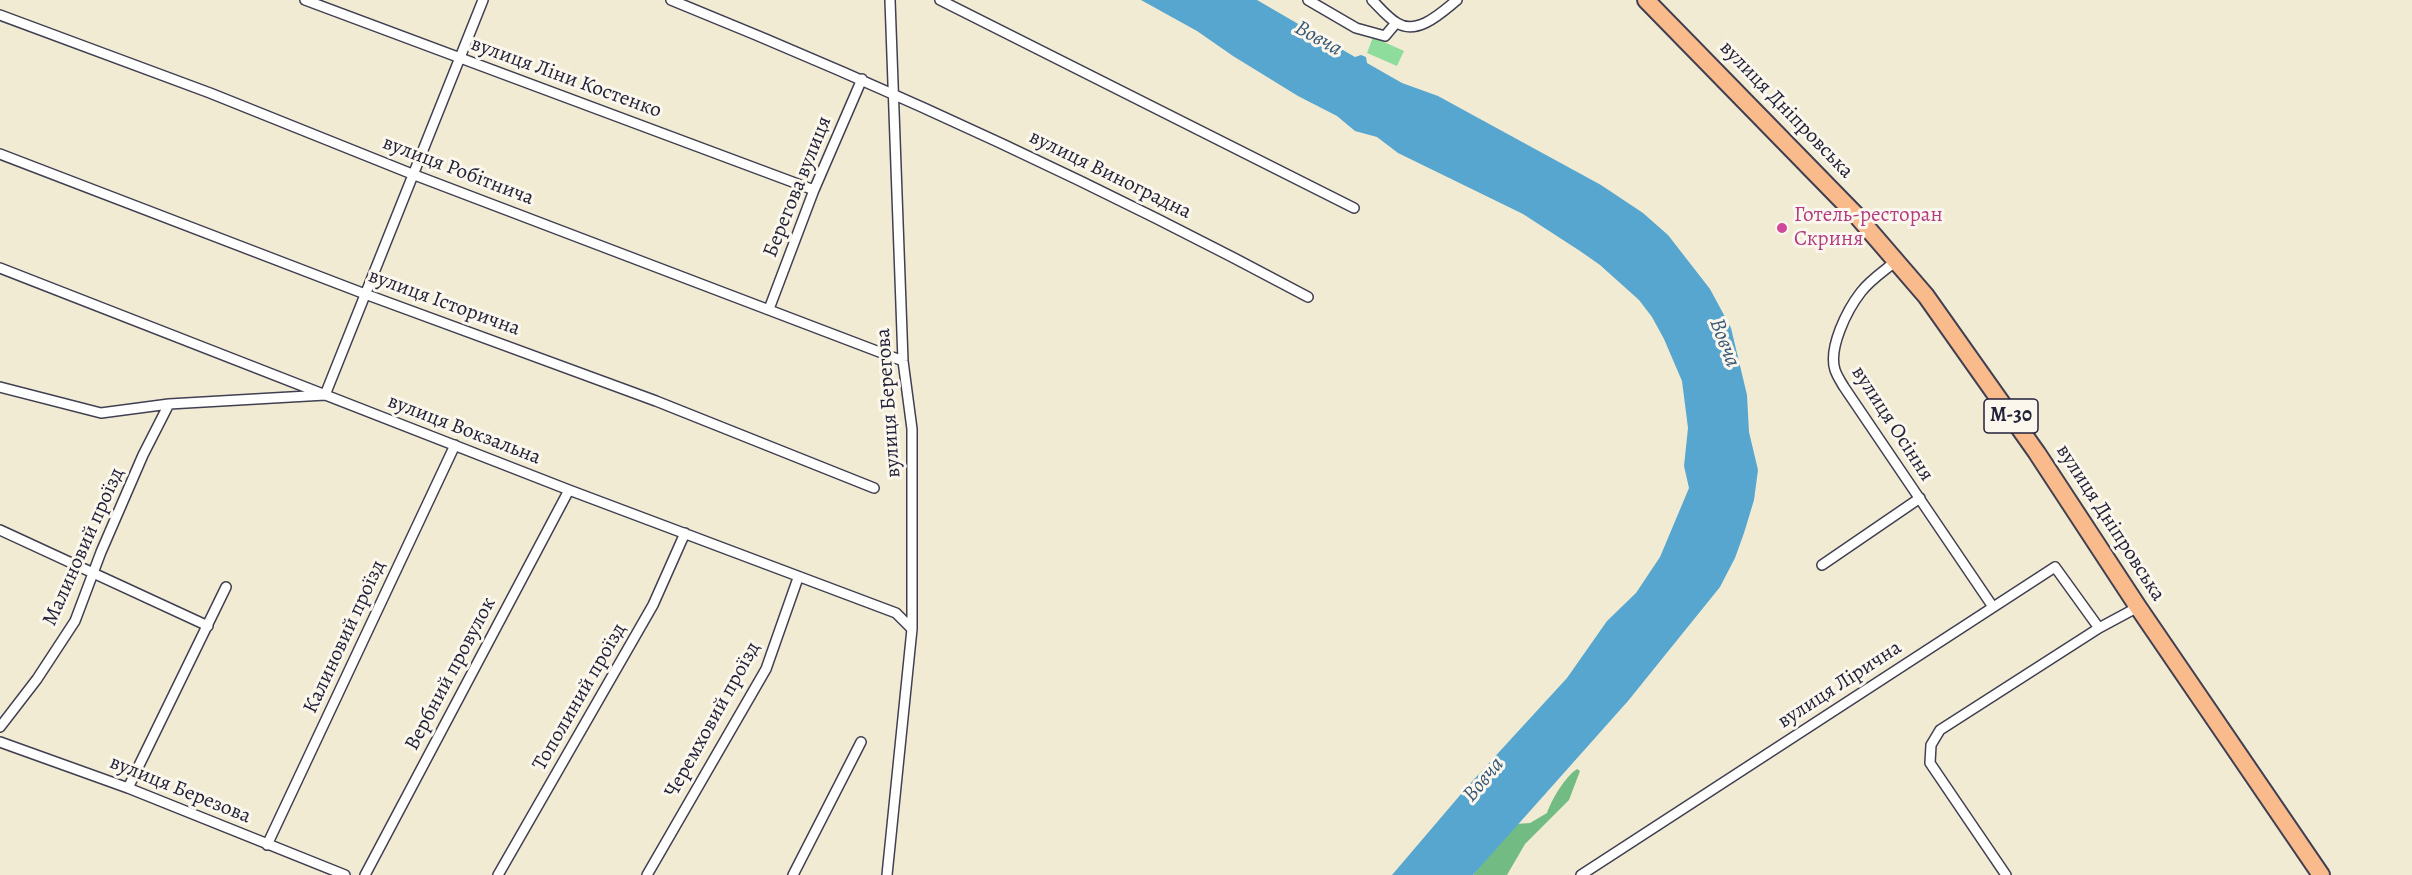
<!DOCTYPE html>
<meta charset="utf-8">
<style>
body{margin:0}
canvas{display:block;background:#f2ebd3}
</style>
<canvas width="2412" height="875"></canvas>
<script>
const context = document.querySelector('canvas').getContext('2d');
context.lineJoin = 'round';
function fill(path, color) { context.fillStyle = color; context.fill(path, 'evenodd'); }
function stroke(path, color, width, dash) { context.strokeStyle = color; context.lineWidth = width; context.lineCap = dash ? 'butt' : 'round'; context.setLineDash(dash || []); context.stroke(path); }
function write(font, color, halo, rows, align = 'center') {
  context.font = font + ' Alegreya,serif'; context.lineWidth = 6; context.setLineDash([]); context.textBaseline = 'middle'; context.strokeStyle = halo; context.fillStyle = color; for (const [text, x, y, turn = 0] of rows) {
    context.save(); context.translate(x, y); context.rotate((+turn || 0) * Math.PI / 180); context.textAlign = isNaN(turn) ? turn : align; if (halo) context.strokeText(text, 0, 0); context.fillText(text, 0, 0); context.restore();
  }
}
const green = new Path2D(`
 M 1373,37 L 1404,51 L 1397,66 L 1367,53 Z`);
const forest = new Path2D(`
 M 1577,769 L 1580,771 L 1569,800 L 1525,844 L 1507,875 L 1473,875 L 1516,824 L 1530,823 L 1547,813 C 1552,799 1565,777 1577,769 Z`);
const water = new Path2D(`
 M 1141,0 L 1257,0 L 1355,57 L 1361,55 L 1366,57 L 1367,63 L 1402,83 L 1438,96 L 1601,185 L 1643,213 L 1668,235 L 1710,289 L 1731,328 L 1747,395 L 1749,432 L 1758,470 L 1754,500 L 1744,533 L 1735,558 L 1720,587 L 1628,701 L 1473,875 L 1392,875 L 1467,787 L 1567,678 L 1607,621 L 1636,593 L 1660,557 L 1689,488 L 1684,466 L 1688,428 L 1682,381 L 1664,339 L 1652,317 L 1639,300 L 1600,265 L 1580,251 L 1523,214 L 1398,153 L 1377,137 L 1355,131 L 1337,116 L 1298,96 L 1233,56 L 1197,31 Z`);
const street = new Path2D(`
 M 305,0 L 814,190
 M 671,0 C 889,88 1101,186 1308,297
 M 940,0 L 1354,208
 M 1308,0 L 1356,28 L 1385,36 L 1396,23
 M 1372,0 C 1380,8 1388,18 1397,23 C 1418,36 1442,12 1457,0
 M 0,15 L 210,93 L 412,174 L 903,361
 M 0,154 L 365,294 L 656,401 L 874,488
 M 1896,261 C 1884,271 1870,280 1861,292 C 1847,310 1828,348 1835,370 C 1837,376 1841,382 1844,387 L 1993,607
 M 0,268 L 569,490 L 896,613 L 912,629
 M 769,309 L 814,190 L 862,79
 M 0,387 L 101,413 L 169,404 L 325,395 L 483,0
 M 0,530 L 208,626
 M 1822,565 L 1920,498
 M 0,727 L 37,679 L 75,621 L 101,552 L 143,455 L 169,404
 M 0,742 L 128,788 L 345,875
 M 128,788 L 226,587
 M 267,845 L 455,445
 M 365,875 L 569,490
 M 498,875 L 653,605 L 685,533
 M 647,875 L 766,669 L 798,578
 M 793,875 L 861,742
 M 887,875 L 912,629 L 912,429 L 903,361 L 890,0
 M 1581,875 L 2055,567 L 2099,628
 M 2006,875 L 1930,763 L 1931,745 L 1940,730 L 2099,628 L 2138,607`);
const highway = new Path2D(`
 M 1646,0 L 1857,216 L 1926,296 L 2037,453 L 2138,607 L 2321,875`);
const markers = [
 [1782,228,6,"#d1479c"]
];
const shields = [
 [2011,416,54]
];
const shieldNames = [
 ["М-30",2011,416]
];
const streetNames = [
 ["вулиця Ліни Костенко",566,78,20],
 ["вулиця Дніпровська",1786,110,46],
 ["вулиця Робітнича",458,171,21],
 ["вулиця Виноградна",1110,175,26],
 ["Берегова вулиця",798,187,-68],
 ["вулиця Історична",444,303,20],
 ["вулиця Берегова",889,403,-94],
 ["вулиця Осіння",1892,424,57],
 ["вулиця Вокзальна",464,430,21],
 ["вулиця Дніпровська",2110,523,57],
 ["Малиновий проїзд",84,547,-66],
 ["Калиновий проїзд",345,637,-65],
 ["Вербний провулок",451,674,-62],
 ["вулиця Лірична",1840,685,-33],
 ["Тополиний проїзд",580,697,-60],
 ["Черемховий проїзд",713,720,-61],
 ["вулиця Березова",180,790,22]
];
const hotelNames = [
 ["Готель-ресторан",1794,216],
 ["Скриня",1794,240]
];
const waterNames = [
 ["Вовча",1318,39,29],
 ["Вовча",1724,343,69],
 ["Вовча",1484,780,-50]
];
fill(green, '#8edd9c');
fill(forest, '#72bc84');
fill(water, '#56a6d0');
stroke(street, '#414052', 12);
stroke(highway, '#414052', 20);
stroke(street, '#fff', 9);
stroke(highway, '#fabb8c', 16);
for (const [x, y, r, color] of markers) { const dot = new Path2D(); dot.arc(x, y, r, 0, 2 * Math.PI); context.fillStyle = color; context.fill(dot); stroke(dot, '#fbf7ec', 2); }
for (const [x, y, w] of shields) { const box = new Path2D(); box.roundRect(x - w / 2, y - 17, w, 34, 4.5); context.fillStyle = '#fbf7ec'; context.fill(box); stroke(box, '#22223b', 1.5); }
write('bold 20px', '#22223b', null, shieldNames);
write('21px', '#22223b', '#fbf7ec', streetNames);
write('21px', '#b23c85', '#fbf7ec', hotelNames, 'left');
write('italic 22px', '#375777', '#fbf7ec', waterNames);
</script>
